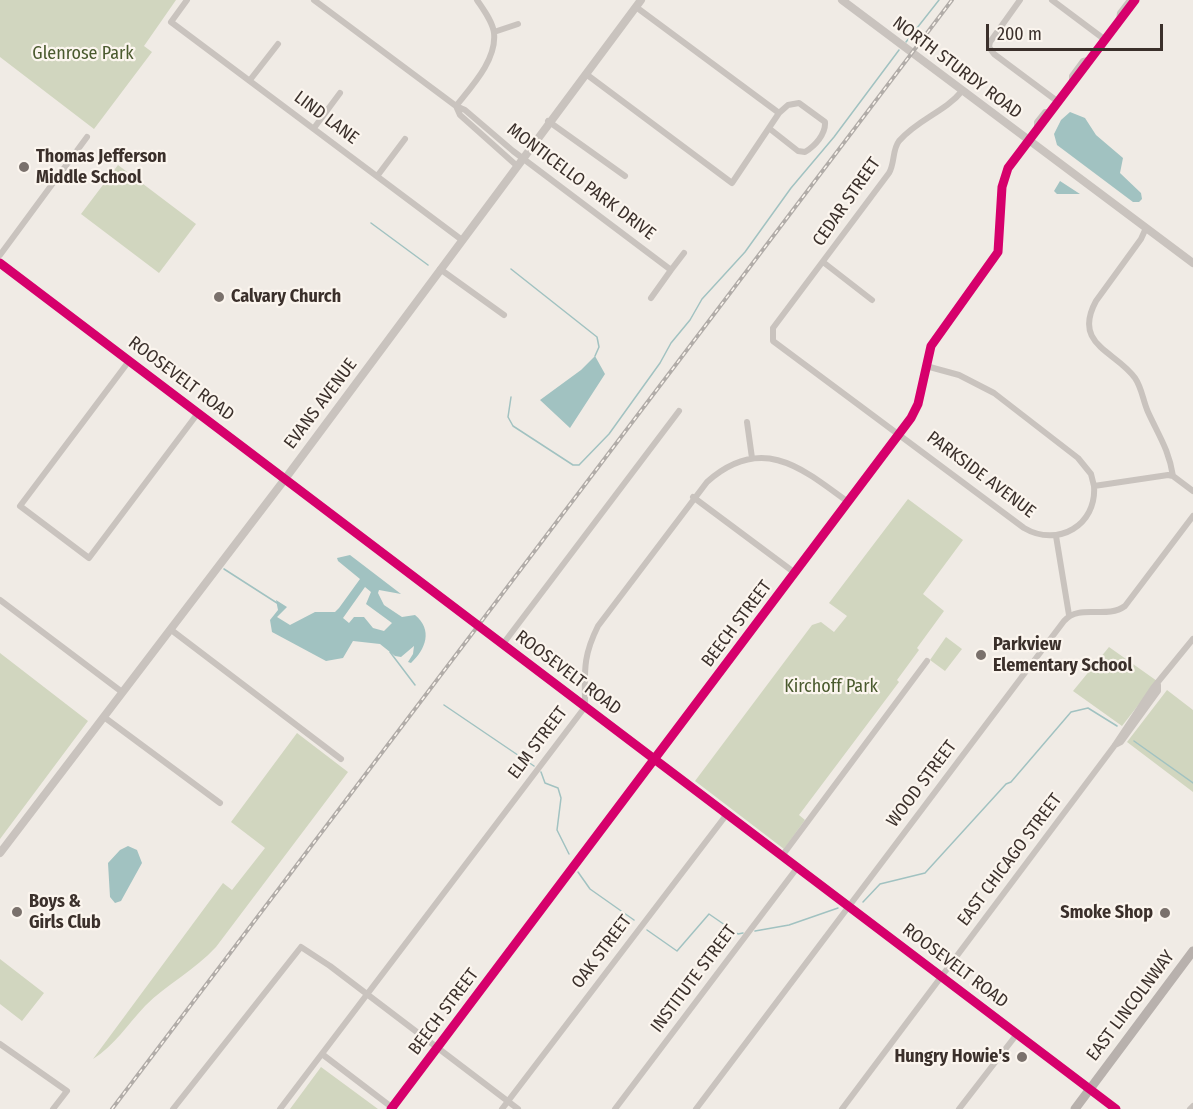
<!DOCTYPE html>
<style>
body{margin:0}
#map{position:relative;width:1193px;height:1109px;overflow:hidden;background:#f0ebe5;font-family:"Fira Sans Condensed",sans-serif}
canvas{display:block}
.scale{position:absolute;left:986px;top:24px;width:177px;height:27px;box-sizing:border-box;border:3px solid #3b302b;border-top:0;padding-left:8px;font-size:18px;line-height:21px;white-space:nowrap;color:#3b302b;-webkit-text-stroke:4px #fbf5ee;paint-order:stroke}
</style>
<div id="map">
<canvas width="1193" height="1109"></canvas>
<div class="scale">200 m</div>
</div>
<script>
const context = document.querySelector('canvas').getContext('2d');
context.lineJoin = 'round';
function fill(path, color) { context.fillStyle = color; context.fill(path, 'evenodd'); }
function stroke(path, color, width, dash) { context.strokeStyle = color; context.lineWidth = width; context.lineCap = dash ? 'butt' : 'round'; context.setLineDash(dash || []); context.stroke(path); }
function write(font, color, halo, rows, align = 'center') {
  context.font = font + ' "Fira Sans Condensed",sans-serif'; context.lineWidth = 4.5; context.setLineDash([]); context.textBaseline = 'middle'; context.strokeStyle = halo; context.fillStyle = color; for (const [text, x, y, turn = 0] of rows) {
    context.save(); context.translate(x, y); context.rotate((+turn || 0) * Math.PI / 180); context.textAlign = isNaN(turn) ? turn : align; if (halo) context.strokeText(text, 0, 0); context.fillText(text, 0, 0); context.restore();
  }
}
const green = new Path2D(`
 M 0,0 L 176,0 L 144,46 L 152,52 L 94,129 L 0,57 Z
 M 118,165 L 196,224 L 159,273 L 81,214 Z
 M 908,499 L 963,540 L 923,594 L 944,611 L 917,648 L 919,650 L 897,680 L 899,682 L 799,815 L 805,820 L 784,849 L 695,781 L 812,625 L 821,622 L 834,632 L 847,616 L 829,603 Z
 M 946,637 L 962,649 L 945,671 L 930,660 Z
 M 1109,647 L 1157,681 L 1122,726 L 1073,691 Z
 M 0,653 L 88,721 L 0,839 Z
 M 1167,690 L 1193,710 L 1193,792 L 1127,742 Z
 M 297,733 L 348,772 L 216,947 C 195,970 167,984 145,1006 C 128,1024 114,1046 93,1059 L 223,883 L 232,890 L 265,848 L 231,822 Z
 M 0,959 L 44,993 L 22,1021 L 0,1004 Z
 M 321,1067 L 378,1109 L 290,1109 Z`);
const water = new Path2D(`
 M 1070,112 L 1085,118 L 1096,135 L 1123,158 L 1120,173 L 1141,193 L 1142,199 L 1139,202 L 1133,202 L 1057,145 L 1054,134 L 1061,120 Z
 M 1060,181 L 1080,194 L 1057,194 L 1054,191 Z
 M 595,356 L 605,374 L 570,428 L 540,400 L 581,370 Z
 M 350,555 L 401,594 L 379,590 L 378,593 L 384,605 L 402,617 L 415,615 C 433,630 426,649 411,663 L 408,662 L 413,654 L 414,646 L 401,657 L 395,656 L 380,644 L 353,641 L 343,658 L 326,661 L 272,632 L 270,620 L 278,610 L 276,600 L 287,607 L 277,617 L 290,625 L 315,612 L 335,612 L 339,608 L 360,579 L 338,561 L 337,558 ZM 365,587 L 371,592 L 366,604 L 392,623 L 384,631 L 373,628 L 364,617 L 354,617 L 349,623 L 343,618 Z
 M 128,846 L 137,850 L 142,863 L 121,901 L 115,903 L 110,897 L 108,863 L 120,850 Z`);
const stream = new Path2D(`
 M 906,42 L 939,0
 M 371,223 L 428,265
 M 511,269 L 597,337 L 599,347 L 595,356
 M 511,397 L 508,417 L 513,426 L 573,465 L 579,465 L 609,434 L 660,363 L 671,343 L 690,320 L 702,299 L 745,252 L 791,188 L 834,137 L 899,50
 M 224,569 L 277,603
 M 390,652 L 415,685
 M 444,705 L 534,766
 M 1134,741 L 1193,783
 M 541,772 L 545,783 L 558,788 L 561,798 L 557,830 L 569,854
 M 578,872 L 590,889 L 634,920
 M 863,902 L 880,884 L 925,873 L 1006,784 L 1011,782 L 1071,712 L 1088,708 L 1117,726
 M 647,930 L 677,951 L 709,914 L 738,934 L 743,933
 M 755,931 L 789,925 L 838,908`);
const minor = new Path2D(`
 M 187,0 L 171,22 L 462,240
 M 314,0 L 456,106 L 465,110 L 513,151 L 671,270 L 684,253
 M 1020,0 L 990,42 L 989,47 L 994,54 L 1057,101
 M 1052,0 L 1104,39
 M 636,7 L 779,113
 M 1119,20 L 1120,13 L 1130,0
 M 494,32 L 518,24
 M 586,74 L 732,183 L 779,113 L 788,105 L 799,103 L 825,122 C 826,134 815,146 805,152 L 798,151 L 770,129
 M 250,80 L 278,44
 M 1072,81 L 1072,76 L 1083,61 L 1088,60
 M 962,91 C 945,112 918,119 899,141 C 892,150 895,163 889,173 L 773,328 L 773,341 L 1024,528 C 1058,548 1097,525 1094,486 L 1168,475 L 1173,476 L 1193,491
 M 456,106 C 471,87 497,60 494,33 C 493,22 483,9 477,0
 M 456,106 L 460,115 L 516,165
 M 548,121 L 625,176
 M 314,128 L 340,93
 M 1037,128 L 1037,122 L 1045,112 L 1049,112
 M 378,175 L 405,139
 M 1146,228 L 1141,239 L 1096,301 C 1072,345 1116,351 1135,378 C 1142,388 1143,401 1148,412 C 1159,436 1169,450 1173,476
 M 0,255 L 87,137
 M 823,262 L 872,300
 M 440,269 L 504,315
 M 651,298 L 671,270
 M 129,361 L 20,506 L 89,558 L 198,413
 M 926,366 L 959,375 L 994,393 L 1078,458 L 1091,474 L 1094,486
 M 747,422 L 752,458
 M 693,497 L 795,573
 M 1056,536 L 1069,615
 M 0,600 L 122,692
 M 170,629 L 341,759
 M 503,644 L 679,411
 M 104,717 L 220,803
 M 1115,745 L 1121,742 L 1158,691 L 1158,685
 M 782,856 L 927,661
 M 0,1044 L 67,1091 L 53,1109
 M 322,1054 L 394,1109
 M 1090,1089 L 1116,1109
 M 173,1109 L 301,947 L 330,966 L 518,1109
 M 280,1109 L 585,707 C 585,672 582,658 598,626 L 707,482 C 761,434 801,467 848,502
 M 391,1109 L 911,418 L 918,404 L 931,346 L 998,252 L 1002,187 L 1008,168 L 1135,0
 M 502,1109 L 727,814
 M 615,1109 L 797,868
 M 696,1109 L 1064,621 C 1080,603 1106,620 1125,606 L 1193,516
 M 842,1109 L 1115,745 L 1153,688 L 1193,639
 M 959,1109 L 1017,1034
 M 1190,1109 L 1193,1106`);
const tertiary = new Path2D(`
 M 842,0 L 1193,263
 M 0,263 L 1090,1089
 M 0,853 L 285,479 L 641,0`);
const primary = new Path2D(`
 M 1075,1109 L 1193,951`);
const rail = new Path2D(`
 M 112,1109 L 952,0`);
const cycleway = new Path2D(`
 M 0,263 L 1116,1109
 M 391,1109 L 911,418 L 918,404 L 931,346 L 998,252 L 1002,187 L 1008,168 L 1135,0`);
const markers = [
 [24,167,6,"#7a716c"],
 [219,297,6,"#7a716c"],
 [981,655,6,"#7a716c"],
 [17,912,6,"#7a716c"],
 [1165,913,6,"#7a716c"],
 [1022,1057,6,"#7a716c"]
];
const parkNames = [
 ["Glenrose Park",83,54],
 ["Kirchoff Park",831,687]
];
const streetNames = [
 ["NORTH STURDY ROAD",957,68,37],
 ["LIND LANE",326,118,37],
 ["MONTICELLO PARK DRIVE",581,182,37],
 ["CEDAR STREET",847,202,-55],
 ["ROOSEVELT ROAD",181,379,37],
 ["EVANS AVENUE",321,404,-53],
 ["PARKSIDE AVENUE",981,475,37],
 ["BEECH STREET",737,624,-53],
 ["ROOSEVELT ROAD",568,673,37],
 ["ELM STREET",538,743,-53],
 ["WOOD STREET",922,784,-53],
 ["EAST CHICAGO STREET",1010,860,-53],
 ["OAK STREET",602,952,-53],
 ["ROOSEVELT ROAD",955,966,37],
 ["INSTITUTE STREET",694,979,-53],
 ["EAST LINCOLNWAY",1131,1006,-53],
 ["BEECH STREET",444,1012,-53]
];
const poiNames = [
 ["Thomas Jefferson",36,157],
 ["Middle School",36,178],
 ["Calvary Church",231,297],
 ["Parkview",993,645],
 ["Elementary School",993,666],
 ["Boys &",29,902],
 ["Girls Club",29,923],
 ["Smoke Shop",1153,913,"right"],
 ["Hungry Howie's",1010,1057,"right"]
];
fill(green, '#d1d6bf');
fill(water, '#a1c2c1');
stroke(stream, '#a1c2c1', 1.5);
stroke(minor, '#c9c3be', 6);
stroke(tertiary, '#c9c3be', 8);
stroke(primary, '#b8b1ad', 9);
stroke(rail, '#b1aca8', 4);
stroke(rail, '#fbf5ee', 1.5, [4.5]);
stroke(cycleway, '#d6006c', 9);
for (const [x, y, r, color] of markers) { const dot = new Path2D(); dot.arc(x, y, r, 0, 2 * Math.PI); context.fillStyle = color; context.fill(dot); stroke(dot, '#fbf5ee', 2); }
write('18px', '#4a5a2e', '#fbf5ee', parkNames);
write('18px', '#3b302b', '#fbf5ee', streetNames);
write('bold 18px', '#3b302b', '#fbf5ee', poiNames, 'left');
</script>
